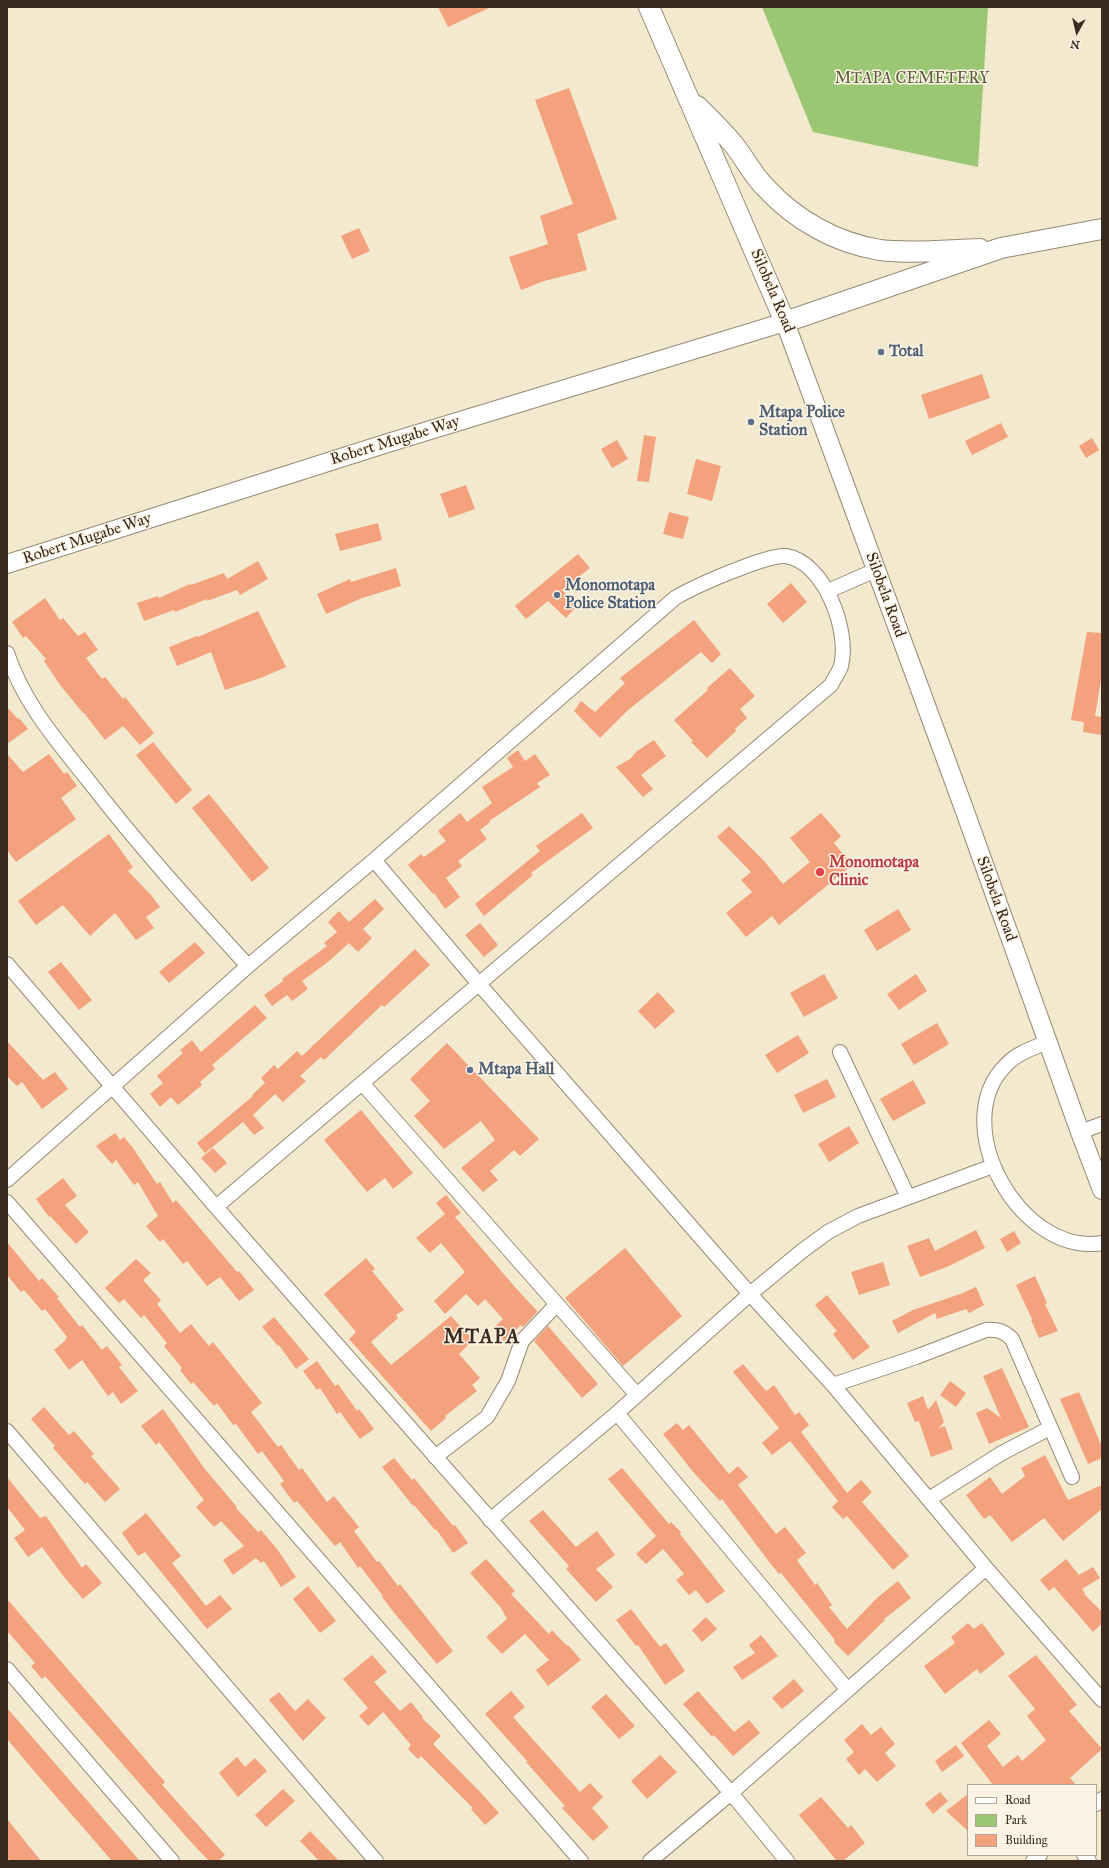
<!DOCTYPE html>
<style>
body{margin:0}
#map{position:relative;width:1109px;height:1868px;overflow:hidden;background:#f3e9ce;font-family:"IM FELL Great Primer",serif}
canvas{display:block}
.frame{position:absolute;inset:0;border:8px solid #3b2a1e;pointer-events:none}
.legend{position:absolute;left:967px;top:1784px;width:130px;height:72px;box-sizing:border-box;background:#fcf5e5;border:1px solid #afa495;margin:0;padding:5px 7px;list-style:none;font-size:12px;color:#3b2a1e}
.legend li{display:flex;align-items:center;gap:8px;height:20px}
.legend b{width:20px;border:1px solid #afa495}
.north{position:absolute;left:1057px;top:12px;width:40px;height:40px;-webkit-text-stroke:3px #fcf5e5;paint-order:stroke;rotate:188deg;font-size:11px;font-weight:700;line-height:16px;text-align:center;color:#3b2a1e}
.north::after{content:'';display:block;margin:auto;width:14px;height:18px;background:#3b2a1e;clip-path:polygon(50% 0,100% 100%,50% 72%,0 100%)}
</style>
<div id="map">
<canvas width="1109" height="1868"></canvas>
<div class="frame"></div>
<ul class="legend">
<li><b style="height:5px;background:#fff"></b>Road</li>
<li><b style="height:11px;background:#9bc674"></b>Park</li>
<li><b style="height:11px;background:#f3a27d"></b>Building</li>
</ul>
<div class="north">N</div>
</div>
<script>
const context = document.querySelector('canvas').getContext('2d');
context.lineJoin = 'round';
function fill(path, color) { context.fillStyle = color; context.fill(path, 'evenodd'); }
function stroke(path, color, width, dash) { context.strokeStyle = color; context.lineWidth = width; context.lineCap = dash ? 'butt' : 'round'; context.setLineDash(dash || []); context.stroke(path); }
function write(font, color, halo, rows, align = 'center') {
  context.font = font + ' "IM FELL Great Primer",serif'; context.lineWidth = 3; context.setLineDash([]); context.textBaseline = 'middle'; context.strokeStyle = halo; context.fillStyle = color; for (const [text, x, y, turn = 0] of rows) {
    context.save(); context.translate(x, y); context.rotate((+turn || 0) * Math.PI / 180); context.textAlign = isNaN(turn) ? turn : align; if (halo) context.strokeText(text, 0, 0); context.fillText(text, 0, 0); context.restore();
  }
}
const green = new Path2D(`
 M 762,7 L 988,7 L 978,167 L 813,132 Z`);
const building = new Path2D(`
 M 438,7 L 491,7 L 448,27 Z
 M 569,88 L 617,219 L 577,234 L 587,270 L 544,281 L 521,290 L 509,257 L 548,244 L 540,216 L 573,204 L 535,100 Z
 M 359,228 L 370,251 L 352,259 L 341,236 Z
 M 982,374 L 990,398 L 929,419 L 921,395 Z
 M 1001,423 L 1008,437 L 972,455 L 965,441 Z
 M 644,435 L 656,437 L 649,482 L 637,481 Z
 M 1092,438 L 1099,450 L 1086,458 L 1079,446 Z
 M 617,440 L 628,459 L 612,468 L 601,449 Z
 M 696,459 L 721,466 L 712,501 L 687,494 Z
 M 466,485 L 475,509 L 449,518 L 440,494 Z
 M 669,512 L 689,517 L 683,539 L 663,534 Z
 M 378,523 L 382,540 L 340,551 L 335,534 Z
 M 578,554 L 590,568 L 562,590 L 578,605 L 566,618 L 548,601 L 526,619 L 515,606 Z
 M 258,561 L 268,579 L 240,595 L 237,590 L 207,601 L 207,599 L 175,612 L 174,610 L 144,621 L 137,603 L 158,596 L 159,598 L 190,584 L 191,585 L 224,573 L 227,579 Z
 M 396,568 L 401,586 L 362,598 L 326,614 L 317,594 L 350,579 L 351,582 Z
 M 791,583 L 807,602 L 783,623 L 767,604 Z
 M 45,598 L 60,620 L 63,618 L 78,636 L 85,632 L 98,650 L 86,658 L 102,679 L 105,677 L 123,699 L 125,697 L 154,733 L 140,745 L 123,726 L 105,740 L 84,713 L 83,713 L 60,685 L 44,661 L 46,659 L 26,636 L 23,638 L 12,622 Z
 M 258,611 L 286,667 L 263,677 L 225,690 L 211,652 L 177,666 L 169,647 L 197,636 L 198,637 Z
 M 694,620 L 721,654 L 712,663 L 701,652 L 628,710 L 600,738 L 574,711 L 581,701 L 595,712 L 625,683 L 620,678 Z
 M 1087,632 L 1102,633 L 1102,674 L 1095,716 L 1102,717 L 1102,735 L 1083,732 L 1084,722 L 1071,720 Z
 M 730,668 L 755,696 L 740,709 L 747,718 L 735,729 L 736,731 L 707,758 L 691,742 L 693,741 L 674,720 L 708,690 L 707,688 Z
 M 7,707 L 18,719 L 19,718 L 28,729 L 7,744 Z
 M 654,740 L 666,756 L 641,775 L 653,789 L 643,797 L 616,767 L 630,759 L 637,751 Z
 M 153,742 L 192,790 L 176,804 L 136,755 Z
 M 518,750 L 525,761 L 535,754 L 550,775 L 537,783 L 540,787 L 489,821 L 490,822 L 480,830 L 487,839 L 458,861 L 462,866 L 446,878 L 460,897 L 445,909 L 434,893 L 433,894 L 408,865 L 421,854 L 424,857 L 446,841 L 438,831 L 460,813 L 467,822 L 492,803 L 482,787 L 513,767 L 507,758 Z
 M 7,754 L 23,772 L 49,754 L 64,774 L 67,772 L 77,786 L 61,798 L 76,819 L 16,862 L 7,850 Z
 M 209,794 L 269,868 L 252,882 L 192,808 Z
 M 582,813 L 593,828 L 531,873 L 533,875 L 484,916 L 475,904 L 540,851 L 536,846 Z
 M 821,813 L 841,836 L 834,843 L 852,865 L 779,925 L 772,916 L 746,937 L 726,913 L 752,892 L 741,880 L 751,872 L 717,837 L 729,826 L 764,861 L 783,884 L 810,862 L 790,838 Z
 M 109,834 L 133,867 L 128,871 L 151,895 L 160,907 L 146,917 L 154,928 L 136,940 L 115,913 L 90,936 L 63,905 L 36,925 L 18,901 Z
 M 375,899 L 384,909 L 363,929 L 372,938 L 358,952 L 349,943 L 328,962 L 302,981 L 308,989 L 292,1001 L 287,995 L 272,1006 L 264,995 L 283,981 L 282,979 L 327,946 L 324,943 L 337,932 L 328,922 L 339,911 L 349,922 Z
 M 898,909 L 911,930 L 877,951 L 864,930 Z
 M 480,923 L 498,945 L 484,957 L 465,935 Z
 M 195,942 L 205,953 L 169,983 L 159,972 Z
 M 415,949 L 430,965 L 384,1007 L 382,1005 L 324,1060 L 321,1057 L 300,1076 L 306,1081 L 283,1102 L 275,1094 L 253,1115 L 264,1128 L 254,1135 L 243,1122 L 205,1153 L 197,1143 L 253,1096 L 252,1095 L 265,1083 L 261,1078 L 274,1065 L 278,1069 L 297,1051 L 302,1056 Z
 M 61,962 L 92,1000 L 79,1010 L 48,972 Z
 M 824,974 L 838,998 L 804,1017 L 790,993 Z
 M 916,974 L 927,991 L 899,1010 L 887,994 Z
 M 658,992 L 675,1011 L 655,1029 L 638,1011 Z
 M 255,1005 L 267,1018 L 212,1065 L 215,1069 L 200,1082 L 202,1085 L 178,1105 L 171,1097 L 160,1107 L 150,1094 L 163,1083 L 157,1076 L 183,1053 L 180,1050 L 192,1040 L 201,1052 Z
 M 937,1023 L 949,1044 L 914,1065 L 901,1044 Z
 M 798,1035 L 809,1053 L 777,1073 L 765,1055 Z
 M 7,1041 L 43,1080 L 55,1072 L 68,1089 L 42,1109 L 22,1082 L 17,1086 L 7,1076 Z
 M 447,1043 L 539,1139 L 520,1156 L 514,1150 L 490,1171 L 498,1180 L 483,1192 L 461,1168 L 495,1140 L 481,1121 L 444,1149 L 414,1116 L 430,1101 L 410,1079 Z
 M 827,1079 L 836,1097 L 803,1113 L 794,1095 Z
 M 913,1080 L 926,1103 L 893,1121 L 880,1099 Z
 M 361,1110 L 413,1173 L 393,1189 L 385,1178 L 367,1192 L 324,1140 Z
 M 849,1126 L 859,1143 L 829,1162 L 818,1144 Z
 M 115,1133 L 120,1140 L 124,1137 L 133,1148 L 157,1184 L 160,1182 L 173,1203 L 176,1200 L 237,1272 L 239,1271 L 254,1290 L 239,1301 L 220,1277 L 207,1286 L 187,1261 L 183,1264 L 163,1239 L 160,1242 L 146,1226 L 158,1216 L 138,1182 L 134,1185 L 116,1160 L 112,1164 L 96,1146 Z
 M 213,1148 L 227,1163 L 215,1173 L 201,1158 Z
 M 63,1178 L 77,1196 L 65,1205 L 89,1232 L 76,1244 L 50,1216 L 49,1217 L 36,1199 Z
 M 446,1195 L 461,1213 L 455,1217 L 514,1286 L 537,1311 L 537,1312 L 523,1327 L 521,1325 L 504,1341 L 493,1329 L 503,1319 L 485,1299 L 478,1306 L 466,1294 L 445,1314 L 434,1301 L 465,1272 L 441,1243 L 430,1253 L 416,1238 L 445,1214 L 436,1203 Z
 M 976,1230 L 985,1248 L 949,1266 L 920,1277 L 907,1246 L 929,1238 L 935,1251 Z
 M 1014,1231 L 1021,1243 L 1007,1252 L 1000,1239 Z
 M 7,1242 L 39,1281 L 42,1278 L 59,1297 L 57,1298 L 80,1327 L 82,1325 L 102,1350 L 107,1346 L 122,1365 L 119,1367 L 138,1391 L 121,1404 L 113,1392 L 108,1396 L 82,1360 L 69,1370 L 54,1350 L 66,1340 L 65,1339 L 67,1337 L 45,1309 L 42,1311 L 24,1290 L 21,1292 L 7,1275 Z
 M 625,1248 L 682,1316 L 623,1366 L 565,1298 Z
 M 366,1258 L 375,1269 L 372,1271 L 404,1310 L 396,1315 L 398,1318 L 371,1342 L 391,1365 L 451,1316 L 473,1340 L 459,1354 L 480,1378 L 472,1385 L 477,1391 L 445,1416 L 446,1418 L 431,1431 L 349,1339 L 356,1332 L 324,1294 Z
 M 136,1259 L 151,1273 L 143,1280 L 161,1300 L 157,1304 L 180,1333 L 191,1324 L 209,1346 L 213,1342 L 262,1403 L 251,1412 L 278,1447 L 281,1445 L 299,1470 L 302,1468 L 327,1502 L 334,1496 L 359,1527 L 354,1531 L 377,1562 L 379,1561 L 398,1586 L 400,1584 L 453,1651 L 437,1664 L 396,1615 L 382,1597 L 383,1596 L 360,1566 L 358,1568 L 340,1542 L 335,1546 L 297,1501 L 294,1503 L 280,1484 L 284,1481 L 262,1451 L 258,1454 L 236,1424 L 233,1425 L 217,1403 L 214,1406 L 193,1382 L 191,1384 L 180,1370 L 182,1368 L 164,1346 L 167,1343 L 144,1315 L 141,1318 L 124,1299 L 119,1303 L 105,1288 Z
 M 883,1262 L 890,1285 L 859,1295 L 851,1272 Z
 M 1035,1276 L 1047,1303 L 1045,1304 L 1058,1331 L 1039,1338 L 1031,1320 L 1032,1319 L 1016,1285 Z
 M 976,1287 L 984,1305 L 969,1313 L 966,1309 L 937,1319 L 935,1313 L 898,1333 L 892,1321 L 913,1310 L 963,1293 Z
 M 827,1295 L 870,1347 L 853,1360 L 833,1334 L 837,1331 L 815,1305 Z
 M 274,1317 L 309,1359 L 296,1369 L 279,1345 L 278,1346 L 262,1327 Z
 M 548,1326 L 598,1384 L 582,1398 L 534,1341 Z
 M 317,1361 L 335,1386 L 338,1384 L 357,1411 L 359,1409 L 374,1429 L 360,1439 L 340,1412 L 337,1414 L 320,1388 L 317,1390 L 303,1371 Z
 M 743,1364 L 766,1391 L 774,1385 L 795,1415 L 799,1412 L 809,1425 L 801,1432 L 847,1493 L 861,1480 L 872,1492 L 862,1502 L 909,1556 L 893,1570 L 847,1516 L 843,1519 L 832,1507 L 838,1501 L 790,1441 L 772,1455 L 762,1443 L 779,1428 L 733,1372 Z
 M 1002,1368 L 1029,1427 L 989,1444 L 976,1413 L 987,1408 L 1001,1418 L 983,1376 Z
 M 950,1381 L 966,1393 L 956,1407 L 940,1395 Z
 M 1079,1392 L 1102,1447 L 1102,1458 L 1088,1464 L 1060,1399 Z
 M 923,1396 L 928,1410 L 936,1400 L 944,1422 L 939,1428 L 945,1426 L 953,1449 L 931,1457 L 919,1421 L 915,1422 L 907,1403 Z
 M 44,1407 L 69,1435 L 74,1431 L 94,1454 L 91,1456 L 120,1489 L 105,1502 L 87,1482 L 85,1484 L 53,1448 L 55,1446 L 31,1419 Z
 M 163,1409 L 204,1468 L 237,1507 L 236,1508 L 258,1532 L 261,1530 L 277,1549 L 296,1577 L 281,1587 L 264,1561 L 261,1563 L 256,1558 L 233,1575 L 223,1560 L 244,1546 L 221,1521 L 214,1527 L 196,1507 L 204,1500 L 159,1442 L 156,1445 L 141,1426 Z
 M 677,1423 L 683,1430 L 689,1425 L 729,1474 L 738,1466 L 748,1477 L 738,1485 L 776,1534 L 785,1527 L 806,1553 L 797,1560 L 815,1585 L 817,1583 L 832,1605 L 829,1607 L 847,1629 L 877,1598 L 898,1581 L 911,1598 L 884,1619 L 885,1620 L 848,1656 L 834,1642 L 835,1640 L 781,1573 L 779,1574 L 770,1563 L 722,1499 L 720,1501 L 694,1473 L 663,1434 Z
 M 1045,1455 L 1068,1500 L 1102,1485 L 1102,1509 L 1063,1541 L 1044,1518 L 1012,1542 L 990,1515 L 984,1519 L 966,1495 L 990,1477 L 1002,1494 L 1025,1476 L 1021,1468 Z
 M 394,1458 L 412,1480 L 414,1478 L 453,1526 L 455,1525 L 468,1543 L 453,1553 L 436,1529 L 435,1530 L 414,1505 L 413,1506 L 382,1467 Z
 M 622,1468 L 669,1524 L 671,1522 L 681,1532 L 680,1534 L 725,1591 L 707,1604 L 696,1590 L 689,1595 L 676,1580 L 684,1574 L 663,1549 L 646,1564 L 636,1554 L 656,1536 L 608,1479 Z
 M 7,1477 L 40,1518 L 46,1516 L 82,1568 L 86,1564 L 102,1583 L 83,1599 L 64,1577 L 42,1547 L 28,1557 L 14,1538 L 25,1530 L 7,1507 Z
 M 543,1510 L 576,1547 L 597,1531 L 615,1555 L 596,1569 L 613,1587 L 596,1602 L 566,1569 L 569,1566 L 529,1521 Z
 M 146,1513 L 181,1556 L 172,1563 L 206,1606 L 220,1595 L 232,1609 L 207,1629 L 145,1552 L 138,1556 L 122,1533 Z
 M 486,1559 L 515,1591 L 511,1594 L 549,1634 L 552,1630 L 567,1646 L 568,1645 L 581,1660 L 548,1686 L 536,1670 L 549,1660 L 525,1634 L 502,1654 L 486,1637 L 507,1619 L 501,1608 L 470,1573 Z
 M 1066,1559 L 1079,1575 L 1093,1567 L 1100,1578 L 1082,1589 L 1085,1593 L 1084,1594 L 1102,1612 L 1102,1623 L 1093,1632 L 1054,1587 L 1049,1591 L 1040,1580 Z
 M 308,1586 L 336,1621 L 320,1633 L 293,1599 Z
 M 7,1599 L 165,1782 L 162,1785 L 225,1855 L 218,1861 L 209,1861 L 190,1841 L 45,1676 L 42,1679 L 31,1666 L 35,1663 L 7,1631 Z
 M 631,1609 L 660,1647 L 666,1643 L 685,1671 L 665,1685 L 638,1645 L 636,1646 L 616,1620 Z
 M 706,1617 L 717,1629 L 702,1642 L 692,1630 Z
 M 968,1623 L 974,1629 L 982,1623 L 1005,1654 L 980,1674 L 977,1669 L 945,1694 L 924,1666 L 955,1643 L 951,1637 Z
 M 761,1635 L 778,1656 L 742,1680 L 733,1667 L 755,1653 L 749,1645 Z
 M 372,1655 L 387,1672 L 374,1682 L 400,1711 L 411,1702 L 423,1717 L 422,1718 L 441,1736 L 433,1744 L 482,1794 L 499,1813 L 485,1825 L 471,1809 L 473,1808 L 421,1756 L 418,1759 L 408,1749 L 411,1745 L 383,1712 L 368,1726 L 359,1716 L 368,1708 L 343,1679 Z
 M 1036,1655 L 1077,1705 L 1069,1711 L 1102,1749 L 1070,1778 L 1076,1785 L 993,1785 L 961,1743 L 989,1720 L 1001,1734 L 987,1746 L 1003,1767 L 1018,1755 L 1022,1761 L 1046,1740 L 1027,1716 L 1035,1709 L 1008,1676 Z
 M 794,1679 L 804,1691 L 782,1709 L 772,1698 Z
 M 511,1691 L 525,1707 L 513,1717 L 580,1792 L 590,1783 L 603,1797 L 592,1808 L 609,1827 L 593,1841 L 562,1808 L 565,1806 L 526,1762 L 527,1761 L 485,1714 Z
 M 698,1691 L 734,1732 L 749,1720 L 760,1733 L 733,1756 L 714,1735 L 712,1737 L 683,1704 Z
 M 279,1692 L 295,1711 L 308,1699 L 326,1718 L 303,1741 L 269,1700 Z
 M 606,1694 L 635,1726 L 619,1739 L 591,1707 Z
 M 7,1708 L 118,1836 L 140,1861 L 112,1861 L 34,1771 L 7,1739 Z
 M 862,1724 L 871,1735 L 881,1727 L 895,1744 L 885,1753 L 896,1766 L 877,1782 L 865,1769 L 859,1775 L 846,1759 L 854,1752 L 844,1740 Z
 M 956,1745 L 964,1756 L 942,1772 L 935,1761 Z
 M 660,1755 L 677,1772 L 647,1799 L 631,1781 Z
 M 237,1757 L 245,1767 L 255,1758 L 267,1771 L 238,1797 L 219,1773 Z
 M 283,1789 L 295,1801 L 266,1827 L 255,1815 Z
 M 940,1792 L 948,1801 L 933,1814 L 925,1804 Z
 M 968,1794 L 968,1831 L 946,1811 Z
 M 821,1797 L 848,1828 L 851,1825 L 865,1843 L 843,1861 L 837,1861 L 799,1815 Z
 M 7,1819 L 41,1861 L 10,1861 L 7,1857 Z
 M 310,1831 L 339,1861 L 319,1861 L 300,1841 Z`);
const minor = new Path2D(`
 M 828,591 L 876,570
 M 7,653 C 23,702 56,740 88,780 C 138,845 193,906 248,966
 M 374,860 L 479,984 L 750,1294 L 833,1385 L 986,1568 L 1102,1700
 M 7,964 L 216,1207 L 731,1793 L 787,1861
 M 1048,1042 C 1033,1048 1017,1053 1006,1065 C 946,1124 1021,1257 1102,1243
 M 840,1052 L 908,1197
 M 362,1083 L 637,1395
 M 1080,1132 L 1102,1124
 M 7,1180 L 248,966 L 374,860 L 675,598 C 693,587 767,554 786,556 C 825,562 850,632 841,666 C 839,672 834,679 831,685 C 626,859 421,1033 216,1207
 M 7,1202 L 581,1861
 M 833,1385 L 916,1357 L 986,1330 C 997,1329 1004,1331 1012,1339 L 1072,1477
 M 617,1413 L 847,1689
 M 7,1431 L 376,1861
 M 435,1457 L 487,1417 L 508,1381 L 522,1341 L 557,1304
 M 929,1499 L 1002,1453 L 1050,1428
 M 490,1520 L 617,1413 L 750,1294 L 802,1251 L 828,1232 L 858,1216 L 993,1166
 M 7,1669 L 172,1861
 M 1096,1804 L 1102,1799
 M 1084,1855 L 1089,1861
 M 650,1861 L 731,1793 L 986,1568
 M 1033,1861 L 1040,1855`);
const tertiary = new Path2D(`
 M 7,564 L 391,442 L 785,322 L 963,806 L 1080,1132 L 1102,1190`);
const secondary = new Path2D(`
 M 649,7 L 785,322 L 1001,248 L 1102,229
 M 697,106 C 710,119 723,131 734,145 C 745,159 753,175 765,187 C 795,220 836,243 880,250 C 912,254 947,250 980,249`);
const markers = [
 [881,352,4,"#5c6f8a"],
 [751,422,4,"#5c6f8a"],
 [557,595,4,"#5c6f8a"],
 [820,872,5,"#e0444e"],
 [470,1070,4,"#5c6f8a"]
];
const parkNames = [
 ["MTAPA CEMETERY",912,79]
];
const streetNames = [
 ["Silobela Road",772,291,67],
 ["Robert Mugabe Way",395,441,-17],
 ["Robert Mugabe Way",87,539,-18],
 ["Silobela Road",885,595,70],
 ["Silobela Road",996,899,70]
];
const serviceNames = [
 ["Total",889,352],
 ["Mtapa Police",759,413],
 ["Station",759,431],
 ["Monomotapa",565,586],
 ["Police Station",565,604],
 ["Mtapa Hall",478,1070]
];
const healthNames = [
 ["Monomotapa",829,863],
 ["Clinic",829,881]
];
const districtNames = [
 ["MTAPA",482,1338]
];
fill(green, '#9bc674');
fill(building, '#f3a27d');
stroke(minor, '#978a76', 16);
stroke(tertiary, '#978a76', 20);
stroke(secondary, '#978a76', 22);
stroke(minor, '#fff', 14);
stroke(tertiary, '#fff', 18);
stroke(secondary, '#fff', 20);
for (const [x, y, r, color] of markers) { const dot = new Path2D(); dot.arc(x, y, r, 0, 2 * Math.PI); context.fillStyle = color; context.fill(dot); stroke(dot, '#fcf5e5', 1.5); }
write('16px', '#585938', '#fcf5e5', parkNames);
write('16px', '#3b2a1e', '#fcf5e5', streetNames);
write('bold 16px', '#4e5e75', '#fcf5e5', serviceNames, 'left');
write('bold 16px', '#be3a42', '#fcf5e5', healthNames, 'left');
context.letterSpacing = '1px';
write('bold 20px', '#3b2a1e', '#fcf5e5', districtNames);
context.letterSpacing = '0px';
</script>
